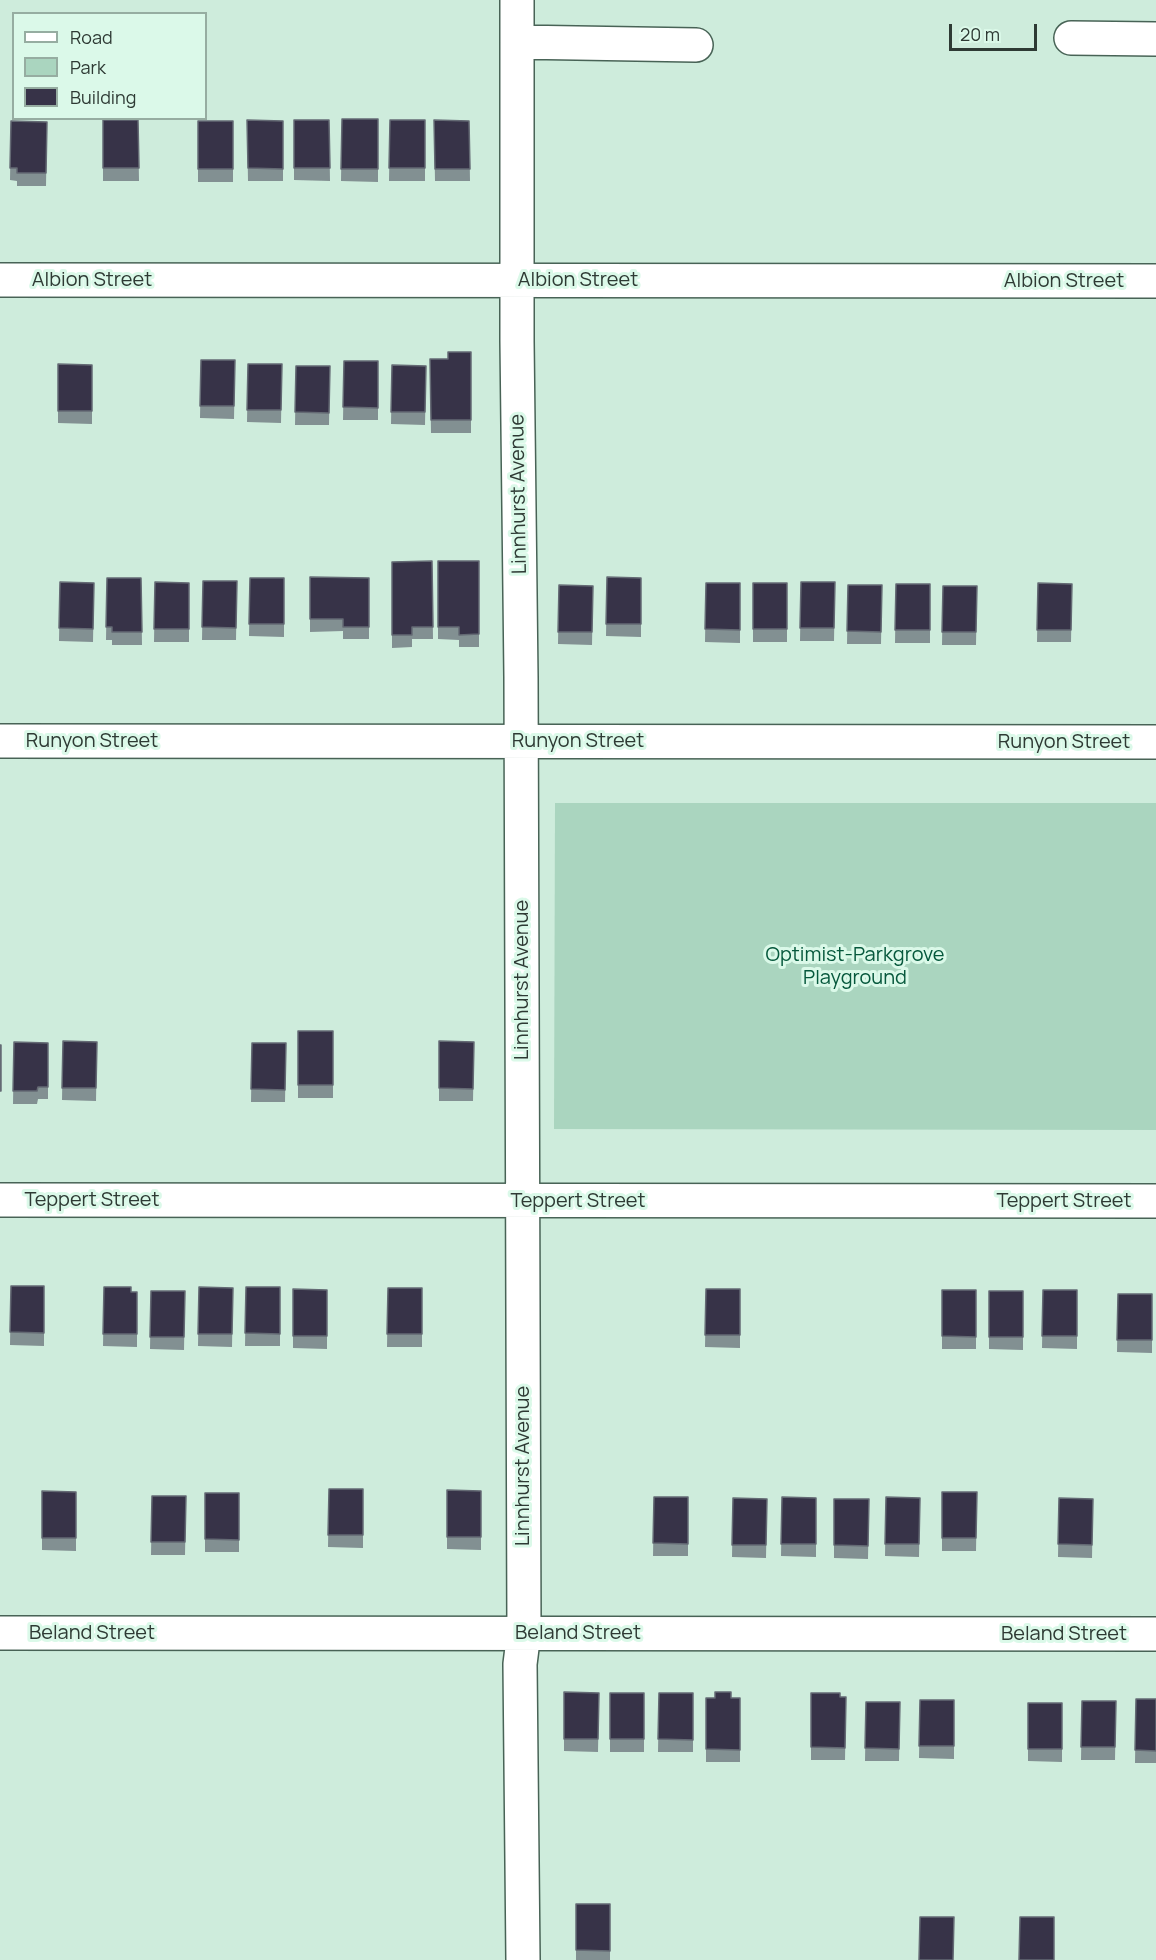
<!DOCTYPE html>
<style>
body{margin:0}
#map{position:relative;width:1156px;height:1960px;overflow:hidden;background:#ceecdc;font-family:Manrope,sans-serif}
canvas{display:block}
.legend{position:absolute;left:12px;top:12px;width:195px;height:108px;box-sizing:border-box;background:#dbf9e9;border:2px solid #96ada1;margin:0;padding:8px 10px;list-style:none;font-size:18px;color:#2e3a34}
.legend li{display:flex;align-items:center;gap:12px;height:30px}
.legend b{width:30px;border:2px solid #96ada1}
.scale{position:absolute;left:949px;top:24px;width:88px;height:27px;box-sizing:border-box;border:3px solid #2e3a34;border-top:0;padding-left:8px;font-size:18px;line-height:21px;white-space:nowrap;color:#2e3a34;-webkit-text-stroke:4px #dbf9e9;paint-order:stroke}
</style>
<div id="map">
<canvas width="1156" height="1960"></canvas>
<ul class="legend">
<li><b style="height:8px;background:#fff"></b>Road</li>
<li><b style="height:16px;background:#aad5bf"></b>Park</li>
<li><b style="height:16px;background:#373348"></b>Building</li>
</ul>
<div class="scale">20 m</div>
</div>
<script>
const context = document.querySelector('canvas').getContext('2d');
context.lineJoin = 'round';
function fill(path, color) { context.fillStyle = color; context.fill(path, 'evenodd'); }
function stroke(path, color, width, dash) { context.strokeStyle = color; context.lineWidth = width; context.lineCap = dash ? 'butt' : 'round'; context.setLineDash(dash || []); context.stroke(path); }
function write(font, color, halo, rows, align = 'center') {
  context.font = font + ' Manrope,sans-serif'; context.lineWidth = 6; context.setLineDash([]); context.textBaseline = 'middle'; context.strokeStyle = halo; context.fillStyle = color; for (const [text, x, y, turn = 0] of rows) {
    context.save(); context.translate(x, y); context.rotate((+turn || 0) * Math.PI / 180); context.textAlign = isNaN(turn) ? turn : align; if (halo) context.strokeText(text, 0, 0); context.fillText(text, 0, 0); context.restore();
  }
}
const green = new Path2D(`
 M 555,803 L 1156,803 L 1156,1130 L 554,1129 Z`);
const minor = new Path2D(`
 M 517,0 L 517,341 L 521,677 L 524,1632 L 520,1664 L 523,1960
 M 1071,38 L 1156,39
 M 517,42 L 696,45
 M 0,280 L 1156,281
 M 0,741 L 1156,742
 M 0,1200 L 1156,1201
 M 0,1633 L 1156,1634`);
const wall = new Path2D(`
 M 342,119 L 378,119 L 378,182 L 341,181 Z
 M 103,120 L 138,120 L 139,181 L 103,181 Z
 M 247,120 L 283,121 L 283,181 L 248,181 Z
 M 294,120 L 329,120 L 330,181 L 294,180 Z
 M 390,120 L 425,120 L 425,181 L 389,181 Z
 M 434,120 L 469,121 L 470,181 L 435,181 Z
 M 11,121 L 47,122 L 46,186 L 17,186 L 17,181 L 10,180 Z
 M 198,121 L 233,121 L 233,182 L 198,182 Z
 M 471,352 L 471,433 L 431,433 L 430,359 L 448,359 Z
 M 201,360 L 235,360 L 234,419 L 200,418 Z
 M 344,361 L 378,361 L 378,420 L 343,420 Z
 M 58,364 L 92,365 L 92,424 L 58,423 Z
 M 248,364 L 282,364 L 281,423 L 247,422 Z
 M 392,365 L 426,366 L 425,425 L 391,424 Z
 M 296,366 L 330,366 L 329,425 L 295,425 Z
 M 432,561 L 433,639 L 412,639 L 412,647 L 392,648 L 392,562 Z
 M 438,561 L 479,561 L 479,647 L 459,647 L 459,640 L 438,639 Z
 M 310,577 L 369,578 L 369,639 L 343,639 L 343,631 L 310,632 Z
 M 607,577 L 641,578 L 641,637 L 606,636 Z
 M 107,578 L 141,578 L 142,645 L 112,645 L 112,640 L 106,640 Z
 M 250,578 L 284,578 L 284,637 L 249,636 Z
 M 203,581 L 237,581 L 236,640 L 202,640 Z
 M 60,582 L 94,583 L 93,642 L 59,641 Z
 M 155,582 L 189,583 L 189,642 L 154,642 Z
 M 801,582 L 835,582 L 834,641 L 800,641 Z
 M 706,583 L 740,583 L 740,643 L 705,642 Z
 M 753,583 L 787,583 L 787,642 L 753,642 Z
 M 1038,583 L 1072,584 L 1071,642 L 1037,642 Z
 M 896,584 L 930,584 L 930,643 L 895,643 Z
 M 559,585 L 593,586 L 592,645 L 558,644 Z
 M 848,585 L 882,585 L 881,644 L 847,644 Z
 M 943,586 L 977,586 L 976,645 L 942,645 Z
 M 298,1031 L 333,1031 L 333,1098 L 298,1098 Z
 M 63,1041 L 97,1042 L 96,1101 L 62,1100 Z
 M 439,1041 L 474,1042 L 473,1101 L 439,1101 Z
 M 14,1042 L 48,1043 L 48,1099 L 38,1099 L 37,1104 L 13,1104 Z
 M 252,1043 L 286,1043 L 285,1102 L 251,1102 Z
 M 11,1286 L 44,1286 L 44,1346 L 10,1345 Z
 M 104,1287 L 131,1292 L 137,1292 L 137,1347 L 103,1346 Z
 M 199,1287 L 233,1288 L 232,1347 L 198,1346 Z
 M 246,1287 L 280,1287 L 280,1346 L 245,1346 Z
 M 388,1288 L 422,1288 L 422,1347 L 387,1347 Z
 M 293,1289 L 327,1290 L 327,1349 L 293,1348 Z
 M 706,1289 L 740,1289 L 740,1348 L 705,1347 Z
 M 942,1290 L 976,1290 L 976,1349 L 942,1349 Z
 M 1043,1290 L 1077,1290 L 1077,1349 L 1042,1348 Z
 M 151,1291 L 185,1291 L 184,1350 L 150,1349 Z
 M 989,1291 L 1023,1291 L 1023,1350 L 989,1349 Z
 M 1118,1294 L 1152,1294 L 1152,1353 L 1117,1352 Z
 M 329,1489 L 363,1489 L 363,1548 L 328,1547 Z
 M 447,1490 L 481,1491 L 481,1550 L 447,1549 Z
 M 42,1491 L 76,1492 L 76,1551 L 42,1550 Z
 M 942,1492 L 977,1492 L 976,1551 L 942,1551 Z
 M 205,1493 L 239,1493 L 239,1552 L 205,1552 Z
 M 152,1496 L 186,1496 L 185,1555 L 151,1555 Z
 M 654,1497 L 688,1497 L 688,1556 L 653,1556 Z
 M 782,1497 L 816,1498 L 816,1557 L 781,1556 Z
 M 886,1497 L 920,1498 L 919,1557 L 885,1556 Z
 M 733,1498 L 767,1499 L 766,1558 L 732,1557 Z
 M 1059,1498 L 1093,1499 L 1092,1558 L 1058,1557 Z
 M 834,1499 L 869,1499 L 868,1559 L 834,1558 Z
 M 564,1692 L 599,1693 L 598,1752 L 564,1751 Z
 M 610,1693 L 644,1693 L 644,1752 L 610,1752 Z
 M 659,1693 L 693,1693 L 693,1752 L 658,1752 Z
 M 811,1693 L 840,1697 L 846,1697 L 845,1760 L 811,1760 Z
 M 706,1698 L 740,1698 L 740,1762 L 706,1762 Z
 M 1136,1699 L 1156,1699 L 1156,1763 L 1135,1763 Z
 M 920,1700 L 954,1700 L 954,1759 L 919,1758 Z
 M 1082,1701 L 1116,1701 L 1115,1760 L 1081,1760 Z
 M 866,1702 L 900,1702 L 899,1761 L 865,1761 Z
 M 1028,1703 L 1062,1703 L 1062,1762 L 1028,1761 Z
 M 576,1904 L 610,1904 L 610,1960 L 576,1960 Z`);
const building = new Path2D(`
 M 342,119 L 378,119 L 378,169 L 341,169 Z
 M 103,120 L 138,120 L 139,168 L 103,168 Z
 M 247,120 L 283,121 L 283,169 L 248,168 Z
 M 294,120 L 329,120 L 330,168 L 294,168 Z
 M 390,120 L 425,120 L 425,168 L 389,168 Z
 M 434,120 L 469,121 L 470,169 L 435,169 Z
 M 11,121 L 47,122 L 46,173 L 17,173 L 17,168 L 10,168 Z
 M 198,121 L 233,121 L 233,169 L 198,169 Z
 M 448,352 L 471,352 L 471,420 L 431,420 L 430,359 L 448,359 Z
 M 201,360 L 235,360 L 234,406 L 200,406 Z
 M 344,361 L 378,361 L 378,408 L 343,407 Z
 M 58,364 L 92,365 L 92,411 L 58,411 Z
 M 248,364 L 282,364 L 281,410 L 247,410 Z
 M 392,365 L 426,366 L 425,412 L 391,412 Z
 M 296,366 L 330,366 L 329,413 L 295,412 Z
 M 432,561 L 433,627 L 412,627 L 412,635 L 392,635 L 392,562 Z
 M 438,561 L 479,561 L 479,634 L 459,635 L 459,627 L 438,627 Z
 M 310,577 L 369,578 L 369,627 L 343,627 L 343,619 L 310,619 Z
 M 607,577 L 641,578 L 641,624 L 606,624 Z
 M 107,578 L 141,578 L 142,632 L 112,632 L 112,627 L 106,627 Z
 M 250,578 L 284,578 L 284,624 L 249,624 Z
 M 203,581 L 237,581 L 236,628 L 202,627 Z
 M 60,582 L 94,583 L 93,629 L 59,628 Z
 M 155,582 L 189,583 L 189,629 L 154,629 Z
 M 801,582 L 835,582 L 834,628 L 800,628 Z
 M 706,583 L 740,583 L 740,630 L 705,629 Z
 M 753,583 L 787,583 L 787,629 L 753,629 Z
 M 1038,583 L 1072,584 L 1071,630 L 1037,630 Z
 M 896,584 L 930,584 L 930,630 L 895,630 Z
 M 559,585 L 593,586 L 592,632 L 558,632 Z
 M 848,585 L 882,585 L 881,632 L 847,631 Z
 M 943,586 L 977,586 L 976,632 L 942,632 Z
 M 298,1031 L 333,1031 L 333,1085 L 298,1085 Z
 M 63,1041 L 97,1042 L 96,1088 L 62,1088 Z
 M 439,1041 L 474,1042 L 473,1089 L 439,1088 Z
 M 14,1042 L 48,1043 L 48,1087 L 38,1087 L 37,1091 L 13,1091 Z
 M 252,1043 L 286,1043 L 285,1090 L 251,1089 Z
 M 0,1045 L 1,1045 L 1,1091 L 0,1091 Z
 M 11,1286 L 44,1286 L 44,1333 L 10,1332 Z
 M 104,1287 L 131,1287 L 131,1292 L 137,1292 L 137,1334 L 103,1334 Z
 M 199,1287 L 233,1288 L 232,1334 L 198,1334 Z
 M 246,1287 L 280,1287 L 280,1334 L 245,1333 Z
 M 388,1288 L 422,1288 L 422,1334 L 387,1334 Z
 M 293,1289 L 327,1290 L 327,1336 L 293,1336 Z
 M 706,1289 L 740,1289 L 740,1335 L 705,1335 Z
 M 942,1290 L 976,1290 L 976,1337 L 942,1336 Z
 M 1043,1290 L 1077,1290 L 1077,1336 L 1042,1336 Z
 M 151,1291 L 185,1291 L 184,1337 L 150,1337 Z
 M 989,1291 L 1023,1291 L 1023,1337 L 989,1337 Z
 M 1118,1294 L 1152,1294 L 1152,1340 L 1117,1340 Z
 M 329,1489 L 363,1489 L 363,1535 L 328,1535 Z
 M 447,1490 L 481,1491 L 481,1537 L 447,1537 Z
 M 42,1491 L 76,1492 L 76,1538 L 42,1538 Z
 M 942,1492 L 977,1492 L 976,1538 L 942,1538 Z
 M 205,1493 L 239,1493 L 239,1540 L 205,1539 Z
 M 152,1496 L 186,1496 L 185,1542 L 151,1542 Z
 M 654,1497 L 688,1497 L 688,1544 L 653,1543 Z
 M 782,1497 L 816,1498 L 816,1544 L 781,1544 Z
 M 886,1497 L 920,1498 L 919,1544 L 885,1544 Z
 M 733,1498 L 767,1499 L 766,1545 L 732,1545 Z
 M 1059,1498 L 1093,1499 L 1092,1545 L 1058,1544 Z
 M 834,1499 L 869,1499 L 868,1546 L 834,1545 Z
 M 564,1692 L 599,1693 L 598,1739 L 564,1739 Z
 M 715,1692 L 731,1692 L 731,1698 L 740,1698 L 740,1750 L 706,1749 L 706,1698 L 715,1698 Z
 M 610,1693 L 644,1693 L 644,1739 L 610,1739 Z
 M 659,1693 L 693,1693 L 693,1740 L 658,1739 Z
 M 811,1693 L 840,1693 L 840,1697 L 846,1697 L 845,1748 L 811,1747 Z
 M 1136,1699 L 1156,1699 L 1156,1751 L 1135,1750 Z
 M 920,1700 L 954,1700 L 954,1746 L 919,1746 Z
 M 1082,1701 L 1116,1701 L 1115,1747 L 1081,1747 Z
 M 866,1702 L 900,1702 L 899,1749 L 865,1748 Z
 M 1028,1703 L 1062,1703 L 1062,1749 L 1028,1749 Z
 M 576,1904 L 610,1904 L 610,1951 L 576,1950 Z
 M 920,1917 L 954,1917 L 953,1960 L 919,1960 Z
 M 1020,1917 L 1054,1917 L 1054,1960 L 1019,1960 Z`);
const streetNames = [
 ["Albion Street",92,280],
 ["Albion Street",578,280],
 ["Albion Street",1064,281],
 ["Linnhurst Avenue",519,494,-91],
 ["Runyon Street",92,741],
 ["Runyon Street",578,741],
 ["Runyon Street",1064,742],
 ["Linnhurst Avenue",522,980,-90],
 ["Teppert Street",92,1200],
 ["Teppert Street",578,1201],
 ["Teppert Street",1064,1201],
 ["Linnhurst Avenue",523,1466,-90],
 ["Beland Street",92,1633],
 ["Beland Street",578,1633],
 ["Beland Street",1064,1634]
];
const parkNames = [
 ["Optimist-Parkgrove",855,955],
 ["Playground",855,978]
];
fill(green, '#aad5bf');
stroke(minor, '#486356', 36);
stroke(minor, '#fff', 33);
fill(wall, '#829092');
fill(building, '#373348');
stroke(building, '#646a74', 1.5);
write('20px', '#2e3a34', '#dbf9e9', streetNames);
write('20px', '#06583c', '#dbf9e9', parkNames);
</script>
